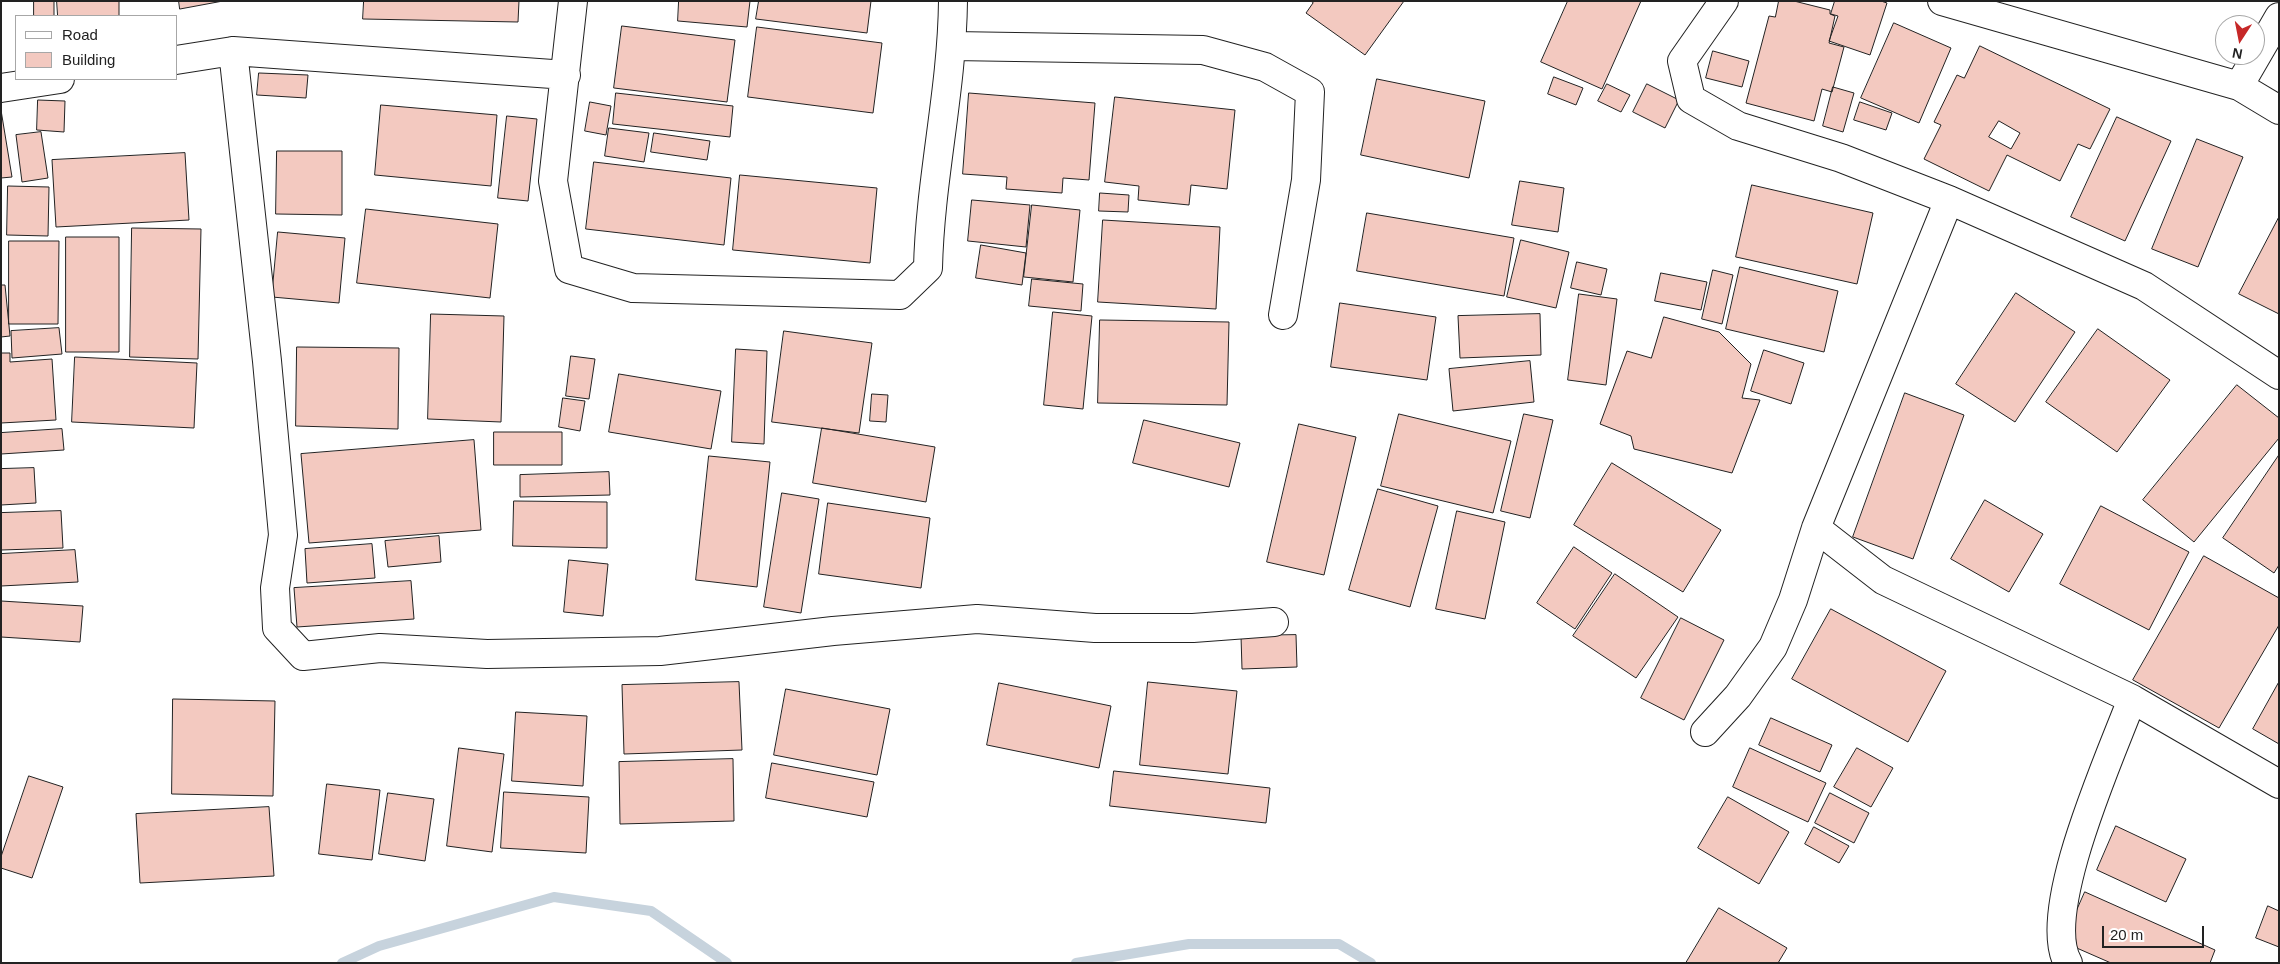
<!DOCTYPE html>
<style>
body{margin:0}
#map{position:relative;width:2280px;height:964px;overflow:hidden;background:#fff;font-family:Helvetica,sans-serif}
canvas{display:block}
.frame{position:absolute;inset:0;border:2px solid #222;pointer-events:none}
.legend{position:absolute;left:15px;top:15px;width:162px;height:65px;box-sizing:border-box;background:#fff;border:1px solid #a7a7a7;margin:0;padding:6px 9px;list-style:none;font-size:15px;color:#222}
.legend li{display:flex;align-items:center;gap:10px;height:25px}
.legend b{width:25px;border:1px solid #a7a7a7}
.north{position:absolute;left:2215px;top:15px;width:50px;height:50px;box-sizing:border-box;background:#fff;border:1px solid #a7a7a7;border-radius:50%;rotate:191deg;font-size:14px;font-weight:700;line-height:20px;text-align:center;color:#222}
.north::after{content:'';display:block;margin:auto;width:18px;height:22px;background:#c62828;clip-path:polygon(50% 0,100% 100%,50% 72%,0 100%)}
.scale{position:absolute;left:2102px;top:926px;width:102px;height:22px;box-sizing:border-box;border:2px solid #222;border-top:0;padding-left:6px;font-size:15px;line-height:18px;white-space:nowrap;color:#222;-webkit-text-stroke:4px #fff;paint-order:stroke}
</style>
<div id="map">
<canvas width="2280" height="964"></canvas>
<div class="frame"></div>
<ul class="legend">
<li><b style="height:6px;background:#fff"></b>Road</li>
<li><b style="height:14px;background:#f3c9c0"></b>Building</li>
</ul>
<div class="north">N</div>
<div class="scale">20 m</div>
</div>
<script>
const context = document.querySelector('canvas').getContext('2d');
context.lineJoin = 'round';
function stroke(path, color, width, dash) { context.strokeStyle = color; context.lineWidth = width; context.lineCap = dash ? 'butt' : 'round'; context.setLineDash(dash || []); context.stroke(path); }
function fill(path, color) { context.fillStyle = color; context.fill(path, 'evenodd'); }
const stream = new Path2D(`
 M 342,963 L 379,946 L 554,897 L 651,911 L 727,963
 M 1076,963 L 1189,944 L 1339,944 L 1371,963`);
const building = new Path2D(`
 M 34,1 L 54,1 L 54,16 L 34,16 Z
 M 57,1 L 119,1 L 119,16 L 58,16 Z
 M 179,1 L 223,1 L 180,9 Z
 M 364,1 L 519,1 L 518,22 L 363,19 Z
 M 679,1 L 750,1 L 747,27 L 678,21 Z
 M 759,1 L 871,1 L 867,33 L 756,19 Z
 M 1311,1 L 1404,1 L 1365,55 L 1306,13 L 1313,3 Z
 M 1568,1 L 1641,1 L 1602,89 L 1541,62 Z
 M 1779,1 L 1794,1 L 1830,10 L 1830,14 L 1835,16 L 1829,43 L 1844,47 L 1832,92 L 1822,89 L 1814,121 L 1746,103 L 1769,16 L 1775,17 Z
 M 1835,1 L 1881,1 L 1887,3 L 1870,55 L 1829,41 L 1838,16 L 1831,14 Z
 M 1894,23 L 1951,48 L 1919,123 L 1861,98 Z
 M 622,26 L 735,40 L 727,102 L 614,88 Z
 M 757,27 L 882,43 L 873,113 L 748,97 Z
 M 1980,46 L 2110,109 L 2090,149 L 2078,144 L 2060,181 L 2007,155 L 1989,191 L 1924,159 L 1941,125 L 1934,122 L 1957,75 L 1964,78 ZM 1999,121 L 2020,133 L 2011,149 L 1989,137 Z
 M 1713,51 L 1749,61 L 1742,87 L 1706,78 Z
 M 259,73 L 308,75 L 306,98 L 257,95 Z
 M 1554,77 L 1583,88 L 1576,105 L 1548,94 Z
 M 1377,79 L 1485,101 L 1469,178 L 1361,155 Z
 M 1607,84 L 1630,95 L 1621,112 L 1598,101 Z
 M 1647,84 L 1679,100 L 1665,128 L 1633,112 Z
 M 1833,87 L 1854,93 L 1843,132 L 1823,126 Z
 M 616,93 L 733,106 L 730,137 L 613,124 Z
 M 969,93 L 1095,103 L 1089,180 L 1063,178 L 1062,193 L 1006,189 L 1007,177 L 963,174 Z
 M 1115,97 L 1235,110 L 1227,189 L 1191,185 L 1189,205 L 1138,200 L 1139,186 L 1105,182 Z
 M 38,100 L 65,101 L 64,132 L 37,130 Z
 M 590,102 L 611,106 L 606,135 L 585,131 Z
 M 1860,102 L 1892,113 L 1886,130 L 1854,120 Z
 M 381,105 L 497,115 L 491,186 L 375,175 Z
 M 1,110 L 12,177 L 1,178 Z
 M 507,116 L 537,119 L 528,201 L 498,198 Z
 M 2117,117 L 2171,141 L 2125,241 L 2071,217 Z
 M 609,128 L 649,133 L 644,162 L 605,156 Z
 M 41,132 L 48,178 L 22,182 L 16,135 Z
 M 654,133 L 710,141 L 707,160 L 651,152 Z
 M 2197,139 L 2243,157 L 2198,267 L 2152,249 Z
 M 277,151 L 342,151 L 342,215 L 276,214 Z
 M 185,153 L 189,220 L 56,227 L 52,160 Z
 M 594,162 L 731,178 L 724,245 L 586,229 Z
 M 740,175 L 877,188 L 870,263 L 733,250 Z
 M 1520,181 L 1564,188 L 1558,232 L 1512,225 Z
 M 1752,185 L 1873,213 L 1857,284 L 1736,257 Z
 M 8,186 L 49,187 L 48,236 L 7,235 Z
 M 1100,193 L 1129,195 L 1128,212 L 1099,211 Z
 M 972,200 L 1030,205 L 1026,247 L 968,241 Z
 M 1032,205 L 1080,210 L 1073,282 L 1024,277 Z
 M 366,209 L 498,224 L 490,298 L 357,283 Z
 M 1367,213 L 1514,238 L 1504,296 L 1357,271 Z
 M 2279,217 L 2279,314 L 2239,294 Z
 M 1103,220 L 1220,227 L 1216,309 L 1098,302 Z
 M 132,228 L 201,229 L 198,359 L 130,357 Z
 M 278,232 L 345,238 L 339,303 L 272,297 Z
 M 66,237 L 119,237 L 119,352 L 66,352 Z
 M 1521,240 L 1569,252 L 1556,308 L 1507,297 Z
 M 9,241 L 59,241 L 58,324 L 9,324 Z
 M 981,245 L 1026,253 L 1022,285 L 976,278 Z
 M 1577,262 L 1607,269 L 1601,295 L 1571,288 Z
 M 1740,267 L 1838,291 L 1824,352 L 1726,329 Z
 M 1713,270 L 1733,275 L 1722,324 L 1702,319 Z
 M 1661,273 L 1707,282 L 1701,310 L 1655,301 Z
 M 1032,279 L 1083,284 L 1081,311 L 1029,306 Z
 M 1,285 L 5,285 L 10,336 L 1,337 Z
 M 2016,293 L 2075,332 L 2015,422 L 1956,384 Z
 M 1579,294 L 1617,299 L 1606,385 L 1568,380 Z
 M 1340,303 L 1436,317 L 1427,380 L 1331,367 Z
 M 1053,312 L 1092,316 L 1083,409 L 1044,405 Z
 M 431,314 L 504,316 L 501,422 L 428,419 Z
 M 1540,314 L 1541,355 L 1460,358 L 1458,316 Z
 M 1664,317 L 1719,332 L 1751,364 L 1742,398 L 1760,400 L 1732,473 L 1634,449 L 1631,436 L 1600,424 L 1627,351 L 1651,358 Z
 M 1100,320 L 1229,322 L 1227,405 L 1098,403 Z
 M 59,328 L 62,354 L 12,358 L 11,331 Z
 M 2098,329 L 2170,380 L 2117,452 L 2046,402 Z
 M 784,331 L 872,343 L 859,433 L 772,422 Z
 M 297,347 L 399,348 L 398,429 L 296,426 Z
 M 736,349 L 767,351 L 764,444 L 732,442 Z
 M 1764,350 L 1804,363 L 1791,404 L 1751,391 Z
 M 1,353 L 10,353 L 10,362 L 52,359 L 56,420 L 1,423 Z
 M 571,356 L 595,359 L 589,399 L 566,396 Z
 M 75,357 L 197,363 L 194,428 L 72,422 Z
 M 1530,361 L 1534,402 L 1453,411 L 1449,369 Z
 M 619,374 L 721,391 L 711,449 L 609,432 Z
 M 2237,385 L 2279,418 L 2279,438 L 2194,542 L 2143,500 Z
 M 1905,393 L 1964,415 L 1913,559 L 1853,537 Z
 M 872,394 L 888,395 L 886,422 L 870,421 Z
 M 563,398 L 585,401 L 580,431 L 559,427 Z
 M 1399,414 L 1511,441 L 1493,513 L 1381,486 Z
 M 1524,414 L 1553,420 L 1530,518 L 1501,511 Z
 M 1144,420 L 1240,443 L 1229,487 L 1133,463 Z
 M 1299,424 L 1356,437 L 1324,575 L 1267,562 Z
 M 822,428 L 935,447 L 926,502 L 813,483 Z
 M 62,429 L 64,450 L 1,454 L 1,433 Z
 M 494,432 L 562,432 L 562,465 L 494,465 Z
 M 474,440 L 481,530 L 309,543 L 301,454 Z
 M 2279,455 L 2279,565 L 2274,573 L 2223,538 Z
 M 709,456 L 770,462 L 757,587 L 696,580 Z
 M 1612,463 L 1721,530 L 1683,592 L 1574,525 Z
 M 34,468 L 36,503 L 1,505 L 1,469 Z
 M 609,472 L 610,495 L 520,497 L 520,475 Z
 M 1378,489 L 1438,506 L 1410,607 L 1349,590 Z
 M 782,493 L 819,499 L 801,613 L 764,607 Z
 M 1985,500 L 2043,534 L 2009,592 L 1951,559 Z
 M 514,501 L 607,502 L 607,548 L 513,546 Z
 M 828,503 L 930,518 L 921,588 L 819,574 Z
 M 2101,506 L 2189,552 L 2149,630 L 2060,584 Z
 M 61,511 L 63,548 L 1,550 L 1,513 Z
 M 1457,511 L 1505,522 L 1485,619 L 1436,609 Z
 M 439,536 L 441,562 L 388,567 L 385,541 Z
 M 372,544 L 375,578 L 307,583 L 305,549 Z
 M 1574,547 L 1612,573 L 1575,629 L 1537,603 Z
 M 75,550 L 78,582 L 1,586 L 1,554 Z
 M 2204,556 L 2279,598 L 2279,625 L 2219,728 L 2133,680 Z
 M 569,560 L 608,564 L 603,616 L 564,612 Z
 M 1615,574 L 1678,617 L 1636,678 L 1573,636 Z
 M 411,581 L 414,619 L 297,627 L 294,588 Z
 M 1,601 L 83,606 L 80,642 L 1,637 Z
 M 1831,609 L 1946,671 L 1908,742 L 1792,679 Z
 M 1681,618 L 1724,640 L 1684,720 L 1641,698 Z
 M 1296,635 L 1297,667 L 1242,669 L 1241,636 Z
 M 739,682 L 742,750 L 624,754 L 622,685 Z
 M 1148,682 L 1237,691 L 1228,774 L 1140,765 Z
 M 2279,682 L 2279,744 L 2253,729 Z
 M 999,683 L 1111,706 L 1099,768 L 987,745 Z
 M 786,689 L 890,709 L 877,775 L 774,755 Z
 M 173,699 L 275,701 L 273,796 L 172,794 Z
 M 516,712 L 587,716 L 583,786 L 512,781 Z
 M 1771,718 L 1832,745 L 1820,772 L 1759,745 Z
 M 459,748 L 504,754 L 492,852 L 447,846 Z
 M 1750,748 L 1826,783 L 1808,822 L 1733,787 Z
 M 1857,748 L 1893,768 L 1871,807 L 1834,787 Z
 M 733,759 L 734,821 L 620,824 L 619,762 Z
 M 772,763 L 874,782 L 867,817 L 766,798 Z
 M 1114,771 L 1270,788 L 1266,823 L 1110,806 Z
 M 29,776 L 63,787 L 32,878 L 1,868 L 1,857 Z
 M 327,784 L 380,790 L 372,860 L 319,854 Z
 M 504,792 L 589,797 L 586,853 L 501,848 Z
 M 388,793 L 434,799 L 425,861 L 379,854 Z
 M 1830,793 L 1869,813 L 1854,843 L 1815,823 Z
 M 1728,797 L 1789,832 L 1759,884 L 1698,848 Z
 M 269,807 L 274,876 L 140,883 L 136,814 Z
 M 2116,826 L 2186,859 L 2166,902 L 2097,870 Z
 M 1814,827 L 1849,846 L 1839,863 L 1805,844 Z
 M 2085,892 L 2215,950 L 2210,963 L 2111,963 L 2063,942 Z
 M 2268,906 L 2279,911 L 2279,947 L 2256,938 Z
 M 1719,908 L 1787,948 L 1778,963 L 1686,963 Z`);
const minor = new Path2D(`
 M 573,1 L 553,181 L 569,269 L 633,288 L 900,295 L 928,268 C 930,179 952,91 953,1
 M 1724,1 L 1682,61 L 1691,99 L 1738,126 L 1841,158 L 1949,200 L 2144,286 L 2279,375
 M 1942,1 L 2239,86 L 2279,110
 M 953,46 L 1203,50 L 1265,67 L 1310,92 L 1306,180 L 1283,315
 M 233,51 L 267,361 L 283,535 L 275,588 L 277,628 L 303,656 L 380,648 L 487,654 L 660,651 L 833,631 L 977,619 L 1095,628 L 1193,628 L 1274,622
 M 176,60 L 233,51 L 566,75
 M 2239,86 L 2279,17
 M 1,88 L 60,79
 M 1816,528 L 1883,580 L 2132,699 L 2279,784
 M 1705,732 L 1738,696 L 1773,647 L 1793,600 L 1816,528 L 1949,200
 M 2068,963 C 2039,912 2112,753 2132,699`);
stroke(stream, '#c7d3dd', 10);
fill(building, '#f3c9c0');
stroke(building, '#222', 1);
stroke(minor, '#222', 30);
stroke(minor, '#fff', 28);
</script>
